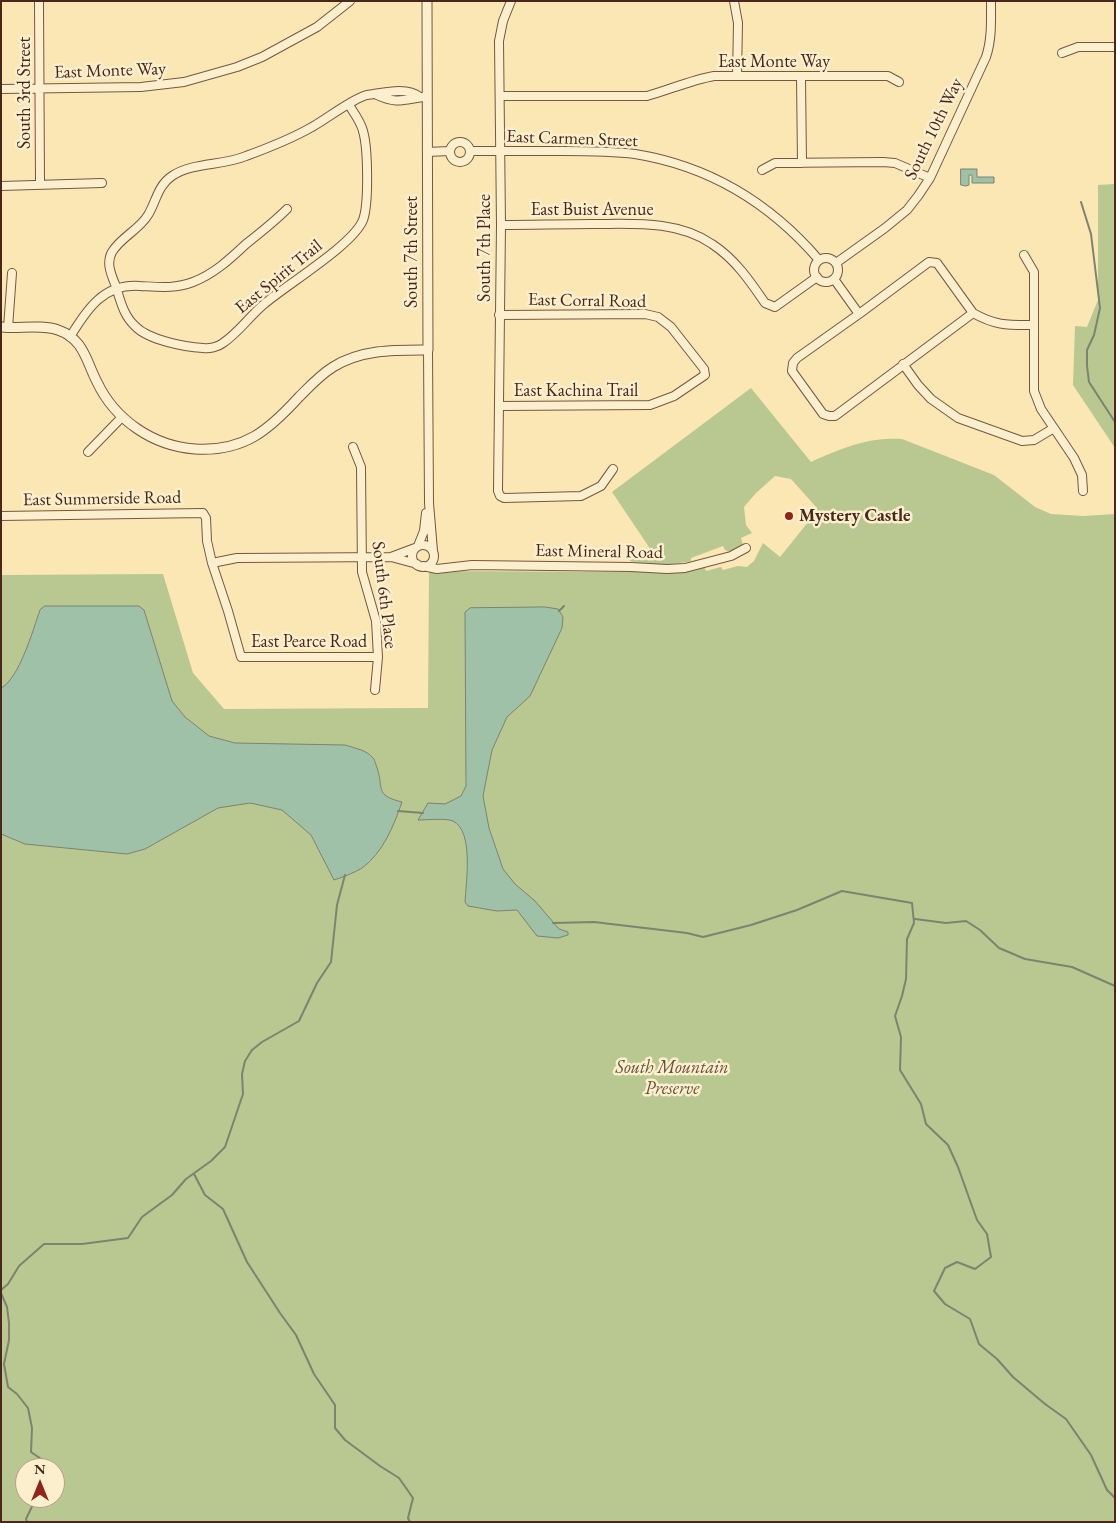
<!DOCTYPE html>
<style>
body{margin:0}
#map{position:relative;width:1116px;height:1523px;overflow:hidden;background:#fae7b4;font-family:"EB Garamond",serif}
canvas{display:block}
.frame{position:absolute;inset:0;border:2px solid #49271c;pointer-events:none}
.north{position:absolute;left:15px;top:1458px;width:50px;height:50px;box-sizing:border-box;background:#fcefce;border:1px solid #b49f87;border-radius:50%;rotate:0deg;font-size:14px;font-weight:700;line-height:20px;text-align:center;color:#49271c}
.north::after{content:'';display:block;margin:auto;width:18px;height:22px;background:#8f2418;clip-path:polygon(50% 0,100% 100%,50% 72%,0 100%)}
</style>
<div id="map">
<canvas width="1116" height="1523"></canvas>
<div class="frame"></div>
<div class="north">N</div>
</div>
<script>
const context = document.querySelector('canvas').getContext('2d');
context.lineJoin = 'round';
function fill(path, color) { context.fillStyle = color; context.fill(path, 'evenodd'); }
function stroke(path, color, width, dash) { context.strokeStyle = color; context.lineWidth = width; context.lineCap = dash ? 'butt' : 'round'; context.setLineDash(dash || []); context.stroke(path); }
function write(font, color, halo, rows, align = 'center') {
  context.font = font + ' "EB Garamond",serif'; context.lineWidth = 5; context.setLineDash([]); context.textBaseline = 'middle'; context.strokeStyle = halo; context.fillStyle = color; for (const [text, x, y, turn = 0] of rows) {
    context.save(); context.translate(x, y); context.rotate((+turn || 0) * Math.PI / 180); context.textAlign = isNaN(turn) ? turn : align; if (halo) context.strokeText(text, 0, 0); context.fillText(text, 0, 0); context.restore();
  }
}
const green = new Path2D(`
 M 1115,184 L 1115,448 L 1073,385 L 1075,326 L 1087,327 L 1098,300 L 1098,185 Z
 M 751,388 L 811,462 C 842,448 868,437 902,439 L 994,475 L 1035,507 L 1051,514 L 1083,516 L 1115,514 L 1115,1522 L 1,1522 L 1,575 L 163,574 L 193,673 L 224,709 L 428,708 L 429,571 L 628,572 L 629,570 L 659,572 L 704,566 L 706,571 L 721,567 L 723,570 L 738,566 L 747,567 L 754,561 L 763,543 L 780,557 L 817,511 L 817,508 L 791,479 L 775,476 L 756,493 L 744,507 L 746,525 L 752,533 L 741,538 L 743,545 L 730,552 L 725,550 L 723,546 L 691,558 L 691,561 C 670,566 651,565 630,561 L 629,556 L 655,556 L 612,492 ZM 25,1468 L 55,1468 L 55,1498 L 25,1498 Z`);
const water = new Path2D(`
 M 961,169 L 977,169 L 977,177 L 994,177 L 994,183 L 972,183 L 972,175 L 969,175 L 969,185 L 966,186 L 961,185 Z
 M 45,606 L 139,606 L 144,610 L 172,701 L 185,717 L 209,736 L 235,743 L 345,745 C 354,748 367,750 373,758 C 374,758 376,765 376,765 C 385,788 373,795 402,802 C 394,825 383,853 362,868 C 354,873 343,877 334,880 L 311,835 L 282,810 L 250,803 L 218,808 L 145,849 L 127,854 L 25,844 L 1,834 L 1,688 C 19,679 33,630 40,610 Z
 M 545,607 L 558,609 L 563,617 L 562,628 L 530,696 L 507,717 L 492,750 L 483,796 L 489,828 L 503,869 L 515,884 L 535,901 L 559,929 L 568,932 L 568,935 L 558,938 L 537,936 L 517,910 L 497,911 L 468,906 L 465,902 C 466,883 474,831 453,821 C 447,818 426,820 418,820 L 428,803 L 445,804 L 461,796 L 466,786 L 465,612 L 470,608 Z`);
const stream = new Path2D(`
 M 1081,202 L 1091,234 L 1100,308 L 1094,335 L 1087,350 L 1087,366 L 1089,382 L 1115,422
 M 559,611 L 564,606
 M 398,811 L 423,813
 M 915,919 L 946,923 L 966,921 L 980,930 L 999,948 L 1025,959 L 1072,967 L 1115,986
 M 553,923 L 594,922 L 687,933 L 703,937 L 751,925 L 797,910 L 842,891 L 912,903 L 914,923 L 907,939 L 906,979 L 902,996 L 895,1016 L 901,1037 L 900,1070 L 921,1104 L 926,1124 L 948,1145 L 958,1167 L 977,1220 L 987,1234 L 991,1257 L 975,1269 L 957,1262 L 945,1268 L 934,1291 L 945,1304 L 970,1319 L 979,1344 L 997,1359 L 1013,1377 L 1045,1404 L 1066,1419 L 1091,1455 L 1107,1490 L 1115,1498
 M 194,1174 L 205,1195 L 223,1209 L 247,1262 L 280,1313 L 296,1335 L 314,1374 L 335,1405 L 335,1428 L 345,1440 L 380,1466 L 399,1478 L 413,1498 L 408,1518 L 410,1522
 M 1,1290 L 8,1284 L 19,1266 L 44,1244 L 82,1244 L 128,1238 L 142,1217 L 172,1195 L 186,1179 L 211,1161 L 225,1147 L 243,1094 L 242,1074 L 245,1061 L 252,1050 L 262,1042 L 299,1021 L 317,983 L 331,962 L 337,905 L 345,875
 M 1,1293 L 7,1307 L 9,1323 L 9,1340 L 4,1364 L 8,1387 L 17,1394 L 28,1408 L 32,1428 L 31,1452 L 44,1461 L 44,1468
 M 27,1522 L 26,1519 L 36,1498`);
const minor = new Path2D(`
 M 39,1 L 40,184
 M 511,1 L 503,21 L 499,41 L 501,225 L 498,491 L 500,496 L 504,498 L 581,496 L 601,486 L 613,469
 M 734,1 L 738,23 L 737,76
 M 1062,53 L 1078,47 L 1115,47
 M 801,77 L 802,163
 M 1,89 L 141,87 L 184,82 L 237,67 L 262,57 L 317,27 L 350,1
 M 377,95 C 397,104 402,100 423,97
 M 500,96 L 647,96 C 669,90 691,80 714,76 L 888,76 L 899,82
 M 349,105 C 354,113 361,122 363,131 C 368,148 369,204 363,220 C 353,245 286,285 263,305 C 249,317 238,333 223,343 C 218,347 209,349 203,348 C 185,347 148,340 135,326 C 123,315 120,299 115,284 C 111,274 106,263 112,252 C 121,237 139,230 148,215 C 156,202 158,185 172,176 C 193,162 222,166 246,156 C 268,148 291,139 312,127 C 325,120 355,97 367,95 C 383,93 406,86 420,97
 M450 152a10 10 0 1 1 20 0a10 10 0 1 1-20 0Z
 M 470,151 C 501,151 532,151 562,151 C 586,151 611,151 635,154 C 709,166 771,204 819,260
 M 427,152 L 450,151
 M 762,170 L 775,163 L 883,162 L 895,163 L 930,178
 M 1,186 L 102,183
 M 501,225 C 531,225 562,224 593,224 C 633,224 677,220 712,244 C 735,259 750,281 765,303 L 775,307 L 817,277
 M 1024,255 L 1034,272 L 1034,325
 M814 270a12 12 0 1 1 24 0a12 12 0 1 1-24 0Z
 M 836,263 L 885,228 L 907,210 L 918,196 L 930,178 L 986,57 C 992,39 991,21 991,1
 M 834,279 L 859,314 L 797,358 L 793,363 L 792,371 L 823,414 L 829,416 L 835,416 L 973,313 C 996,326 1008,325 1034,325 L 1034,391 L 1041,409 L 1074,458 L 1082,475 L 1083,491
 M 859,314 L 929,262 L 937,263 L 973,313
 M 8,328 L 12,273
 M 70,337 C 87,309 104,283 140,286 C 159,287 175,289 193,282 C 214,274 230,259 246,244 C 260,233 274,222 287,209
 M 428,350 L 429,503 L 433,551
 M 903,364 L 918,385 L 931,399 L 958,418 L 1022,441 L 1034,440 L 1054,428
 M 499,406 L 650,405 L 674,396 L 705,375 L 704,369 L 671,327 L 658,317 L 645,314 L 499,315
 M 353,447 L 361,467 L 362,572 L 376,621 L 378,657 L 375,690
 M 88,452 L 122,417
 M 1,516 L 203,513 L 206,518 L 207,541 L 212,563 L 228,611 L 241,657 L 378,657
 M412 556a11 11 0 1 1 22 0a11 11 0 1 1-22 0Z
 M 418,546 L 424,531 L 426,513
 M 391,557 L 415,548
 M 212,563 L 237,558 L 391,557 L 417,564
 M 423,566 L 437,569 L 472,565 L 631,567 L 667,569 L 685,568 L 731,556 L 746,548`);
const tertiary = new Path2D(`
 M 1,327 C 18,329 42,324 58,330 C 84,339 86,361 97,382 C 115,420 153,446 195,449 C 244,452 269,430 299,397 C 310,386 320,375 333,367 C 362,349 396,350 428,350 L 427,1`);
const markers = [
 [789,516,5,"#8f2418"]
];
const streetNames = [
 ["East Monte Way",774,62],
 ["East Monte Way",110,71,-2],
 ["South 3rd Street",25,93,-90],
 ["South 10th Way",934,129,-64],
 ["East Carmen Street",572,139,2],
 ["East Buist Avenue",592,210],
 ["South 7th Place",485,248,-90],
 ["South 7th Street",412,252,-90],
 ["East Spirit Trail",279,277,-39],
 ["East Corral Road",587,301,1],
 ["East Kachina Trail",576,391],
 ["East Summerside Road",102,499,-1],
 ["East Mineral Road",599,552,1],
 ["South 6th Place",384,595,83],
 ["East Pearce Road",309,642]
];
const poiNames = [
 ["Mystery Castle",799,516]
];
const parkNames = [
 ["South Mountain",672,1068],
 ["Preserve",672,1089]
];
fill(green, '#b9c791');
fill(water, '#9fc1a8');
stroke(water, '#7d8370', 1);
stroke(stream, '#7d8370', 2);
stroke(minor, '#755742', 10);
stroke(tertiary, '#755742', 11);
stroke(minor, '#fcefce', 8);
stroke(tertiary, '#fcefce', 9);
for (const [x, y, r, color] of markers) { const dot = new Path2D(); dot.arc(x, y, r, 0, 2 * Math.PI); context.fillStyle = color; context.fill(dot); stroke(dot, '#fcefce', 2); }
write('18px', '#49271c', '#fcefce', streetNames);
write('bold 18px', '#49271c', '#fcefce', poiNames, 'left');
write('italic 18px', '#654f39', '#fcefce', parkNames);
</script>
